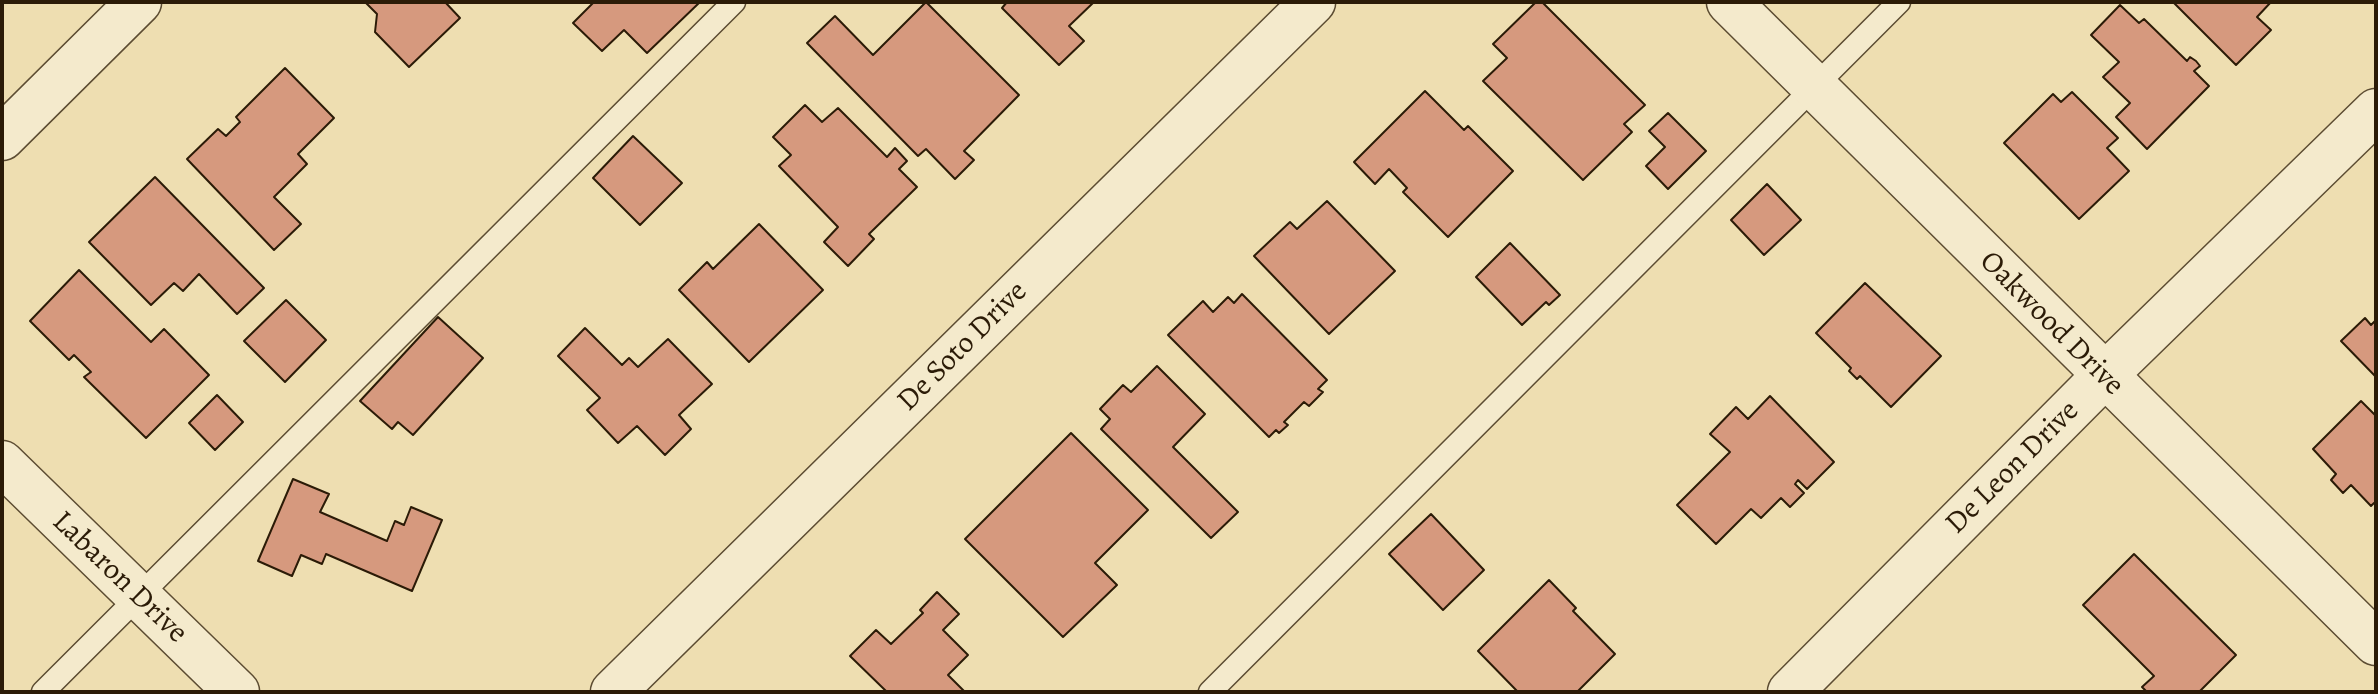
<!DOCTYPE html>
<style>
body{margin:0}
#map{position:relative;width:2378px;height:694px;overflow:hidden;background:#eedeb1;font-family:Alegreya,serif}
canvas{display:block}
.frame{position:absolute;inset:0;border:4px solid #2b1b07;pointer-events:none}
</style>
<div id="map">
<canvas width="2378" height="694"></canvas>
<div class="frame"></div>
</div>
<script>
const context = document.querySelector('canvas').getContext('2d');
context.lineJoin = 'round';
function fill(path, color) { context.fillStyle = color; context.fill(path, 'evenodd'); }
function stroke(path, color, width, dash) { context.strokeStyle = color; context.lineWidth = width; context.lineCap = dash ? 'butt' : 'round'; context.setLineDash(dash || []); context.stroke(path); }
function write(font, color, halo, rows, align = 'center') {
  context.font = font + ' Alegreya,serif'; context.lineWidth = 8; context.setLineDash([]); context.textBaseline = 'middle'; context.strokeStyle = halo; context.fillStyle = color; for (const [text, x, y, turn = 0] of rows) {
    context.save(); context.translate(x, y); context.rotate((+turn || 0) * Math.PI / 180); context.textAlign = isNaN(turn) ? turn : align; if (halo) context.strokeText(text, 0, 0); context.fillText(text, 0, 0); context.restore();
  }
}
const building = new Path2D(`
 M 365,2 L 445,2 L 460,18 L 409,67 L 375,32 L 377,14 Z
 M 594,2 L 700,2 L 647,53 L 624,30 L 602,51 L 573,23 Z
 M 926,2 L 1019,95 L 964,151 L 974,160 L 955,179 L 926,149 L 918,156 L 807,43 L 835,16 L 873,55 Z
 M 1007,2 L 1094,2 L 1069,26 L 1084,41 L 1059,65 L 1002,8 Z
 M 1536,2 L 1542,2 L 1645,105 L 1624,124 L 1632,132 L 1583,180 L 1483,81 L 1507,58 L 1493,44 Z
 M 2173,2 L 2271,2 L 2257,17 L 2271,30 L 2236,65 Z
 M 2120,5 L 2139,23 L 2144,19 L 2187,61 L 2190,57 L 2196,61 L 2200,66 L 2194,71 L 2209,86 L 2147,149 L 2116,117 L 2130,103 L 2103,77 L 2119,62 L 2091,35 Z
 M 285,68 L 334,118 L 298,154 L 307,164 L 274,197 L 301,224 L 274,250 L 187,159 L 218,129 L 226,136 L 240,122 L 236,117 Z
 M 1425,91 L 1464,130 L 1468,126 L 1513,171 L 1448,237 L 1403,192 L 1407,188 L 1389,169 L 1375,184 L 1354,162 Z
 M 2072,92 L 2118,138 L 2107,148 L 2129,171 L 2079,219 L 2004,143 L 2053,94 L 2061,102 Z
 M 805,105 L 822,122 L 838,108 L 887,157 L 895,148 L 907,161 L 899,169 L 917,187 L 869,234 L 874,239 L 848,266 L 824,242 L 838,227 L 779,166 L 791,155 L 773,137 Z
 M 1668,113 L 1706,151 L 1668,189 L 1646,166 L 1665,147 L 1649,131 Z
 M 633,136 L 682,183 L 640,225 L 593,178 Z
 M 155,177 L 264,288 L 237,314 L 199,274 L 183,291 L 174,283 L 151,305 L 89,242 Z
 M 1767,184 L 1801,220 L 1764,255 L 1731,220 Z
 M 1327,201 L 1395,271 L 1329,334 L 1254,256 L 1290,222 L 1297,229 Z
 M 759,224 L 823,290 L 749,362 L 679,290 L 707,262 L 713,269 Z
 M 1510,243 L 1560,295 L 1549,305 L 1546,302 L 1522,325 L 1476,277 Z
 M 79,270 L 151,342 L 164,329 L 209,375 L 146,438 L 84,377 L 91,372 L 74,355 L 69,360 L 30,321 Z
 M 1865,283 L 1941,356 L 1891,407 L 1860,376 L 1857,379 L 1849,371 L 1851,368 L 1816,333 Z
 M 1242,294 L 1327,380 L 1318,389 L 1323,392 L 1309,406 L 1304,402 L 1284,422 L 1288,425 L 1279,433 L 1276,430 L 1269,437 L 1168,335 L 1203,301 L 1213,312 L 1228,297 L 1234,303 Z
 M 286,300 L 326,340 L 285,382 L 244,341 Z
 M 438,317 L 483,358 L 413,435 L 398,422 L 392,429 L 360,401 Z
 M 2365,318 L 2371,325 L 2376,320 L 2376,377 L 2341,341 Z
 M 585,328 L 622,365 L 629,358 L 638,367 L 668,339 L 712,384 L 679,415 L 691,429 L 665,455 L 637,426 L 618,443 L 587,410 L 600,398 L 558,356 Z
 M 1157,366 L 1205,414 L 1173,447 L 1238,512 L 1211,538 L 1101,429 L 1110,419 L 1100,409 L 1123,385 L 1131,392 Z
 M 217,395 L 243,422 L 215,450 L 189,423 Z
 M 1770,396 L 1834,462 L 1807,489 L 1798,480 L 1795,484 L 1804,493 L 1790,507 L 1781,498 L 1761,518 L 1751,509 L 1716,544 L 1677,505 L 1730,452 L 1710,434 L 1736,407 L 1748,419 Z
 M 2361,401 L 2376,416 L 2376,505 L 2374,503 L 2371,506 L 2351,485 L 2343,493 L 2331,480 L 2336,474 L 2313,449 Z
 M 1071,433 L 1148,510 L 1095,563 L 1117,585 L 1063,637 L 965,539 Z
 M 293,479 L 329,494 L 320,512 L 387,541 L 395,521 L 404,525 L 411,507 L 442,520 L 412,591 L 326,554 L 322,564 L 301,555 L 292,576 L 258,561 Z
 M 1431,514 L 1484,570 L 1443,610 L 1389,554 Z
 M 2134,554 L 2236,655 L 2199,692 L 2147,692 L 2142,687 L 2154,676 L 2083,605 Z
 M 1549,580 L 1576,608 L 1573,611 L 1615,654 L 1577,692 L 1518,692 L 1478,651 Z
 M 937,592 L 959,614 L 943,630 L 968,655 L 948,675 L 965,692 L 887,692 L 850,656 L 876,630 L 891,644 L 923,613 L 920,610 Z`);
const service = new Path2D(`
 M 43,692 L 734,2
 M 1210,692 L 1899,2`);
const minor = new Path2D(`
 M 1729,2 L 2376,643
 M 2,138 L 139,2
 M 2,463 L 237,692
 M 613,692 L 1313,2
 M 1790,692 L 2104,376 L 2376,111`);
const streetNames = [
 ["Oakwood Drive",2051,324,45],
 ["De Soto Drive",963,347,-45],
 ["De Leon Drive",2013,468,-45],
 ["Labaron Drive",119,578,44]
];
fill(building, '#d6997e');
stroke(building, '#2b1b07', 2);
stroke(service, '#5c4c32', 25);
stroke(minor, '#5c4c32', 47);
stroke(service, '#f4eacc', 22);
stroke(minor, '#f4eacc', 44);
write('30px', '#2b1b07', '#f4eacc', streetNames);
</script>
